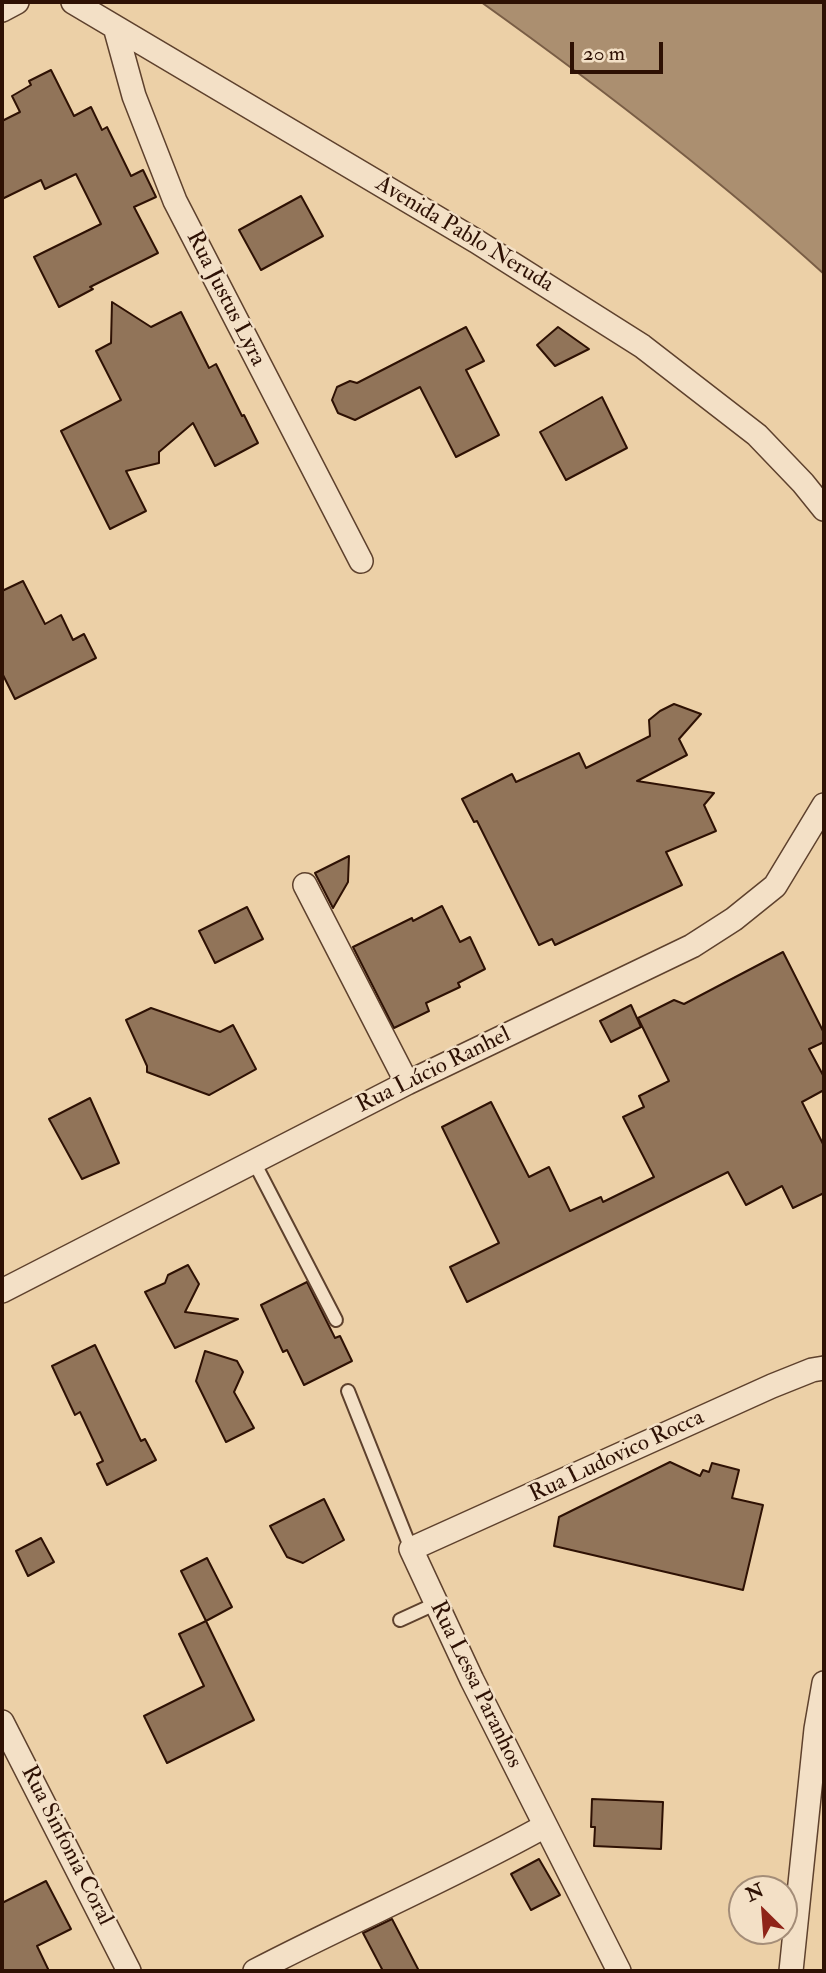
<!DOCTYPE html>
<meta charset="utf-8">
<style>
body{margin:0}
#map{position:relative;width:826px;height:1973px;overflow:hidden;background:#ecd0a7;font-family:"IM FELL Double Pica",serif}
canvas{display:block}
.frame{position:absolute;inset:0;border:4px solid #2e1104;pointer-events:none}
.north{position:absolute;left:728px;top:1875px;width:70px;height:70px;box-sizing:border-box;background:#f3e0c6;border:2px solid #a48d78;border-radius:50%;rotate:335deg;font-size:19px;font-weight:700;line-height:28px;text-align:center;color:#2e1104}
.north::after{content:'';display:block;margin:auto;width:24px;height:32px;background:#8f2418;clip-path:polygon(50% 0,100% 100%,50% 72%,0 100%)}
.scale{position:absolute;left:570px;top:42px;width:93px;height:32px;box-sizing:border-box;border:4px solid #2e1104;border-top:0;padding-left:9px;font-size:21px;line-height:24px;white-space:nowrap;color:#2e1104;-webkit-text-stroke:5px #f3e0c6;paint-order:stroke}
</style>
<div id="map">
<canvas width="826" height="1973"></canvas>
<div class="frame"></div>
<div class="north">N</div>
<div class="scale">20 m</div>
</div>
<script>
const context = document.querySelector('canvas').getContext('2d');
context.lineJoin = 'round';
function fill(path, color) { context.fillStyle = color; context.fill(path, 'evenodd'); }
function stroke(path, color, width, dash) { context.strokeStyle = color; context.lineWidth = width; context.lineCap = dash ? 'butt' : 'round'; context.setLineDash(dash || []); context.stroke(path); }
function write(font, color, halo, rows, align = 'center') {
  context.font = font + ' "IM FELL Double Pica",serif'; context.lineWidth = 5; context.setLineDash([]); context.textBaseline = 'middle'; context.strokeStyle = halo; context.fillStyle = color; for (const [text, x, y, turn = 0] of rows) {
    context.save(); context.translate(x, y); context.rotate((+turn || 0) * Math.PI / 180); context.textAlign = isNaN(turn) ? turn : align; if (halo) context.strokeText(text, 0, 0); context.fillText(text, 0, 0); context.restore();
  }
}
const water = new Path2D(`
 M 481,2 L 824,2 L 824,274 C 716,176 600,87 481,2 Z`);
const building = new Path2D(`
 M 51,70 L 74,116 L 91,107 L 102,130 L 107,127 L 131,176 L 143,170 L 156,197 L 134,207 L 158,253 L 90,287 L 93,289 L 59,307 L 34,257 L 101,224 L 76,174 L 45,189 L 41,180 L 2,199 L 2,121 L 20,112 L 12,96 L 31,85 L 29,81 Z
 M 301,196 L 323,236 L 261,270 L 239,230 Z
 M 112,302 L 151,327 L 181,312 L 209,368 L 216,364 L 242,416 L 244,415 L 258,443 L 215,466 L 193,423 L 159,452 L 159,463 L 126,471 L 146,511 L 110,529 L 61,431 L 121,400 L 96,351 L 111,343 Z
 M 466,327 L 484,361 L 466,370 L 499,435 L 456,457 L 420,387 L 355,420 L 338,413 L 332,400 L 337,387 L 350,381 L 357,383 Z
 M 558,327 L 589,349 L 555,366 L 537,345 Z
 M 602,397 L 627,448 L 566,480 L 540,432 Z
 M 23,581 L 45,624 L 61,615 L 73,640 L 84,634 L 96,658 L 15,699 L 2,673 L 2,591 Z
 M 674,704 L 701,714 L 679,739 L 687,755 L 637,781 L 714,793 L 704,805 L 716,831 L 666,852 L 682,885 L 555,945 L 552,939 L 539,945 L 477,821 L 474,822 L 462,799 L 512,774 L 516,782 L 579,753 L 586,768 L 650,736 L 649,720 L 660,711 Z
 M 349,856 L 348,882 L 333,908 L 315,873 Z
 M 442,906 L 460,942 L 470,937 L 485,969 L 458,983 L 460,987 L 426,1003 L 429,1011 L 394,1028 L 353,947 L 412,918 L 413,921 Z
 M 247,907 L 263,939 L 215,963 L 199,931 Z
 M 783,952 L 824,1033 L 824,1042 L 809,1049 L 824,1077 L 824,1090 L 802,1102 L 824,1146 L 824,1193 L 793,1208 L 782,1186 L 746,1205 L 728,1172 L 467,1302 L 450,1267 L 499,1243 L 442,1127 L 491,1102 L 529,1177 L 549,1167 L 570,1211 L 601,1197 L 603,1202 L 654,1177 L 623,1117 L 644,1107 L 639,1096 L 669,1081 L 638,1018 L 674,1000 L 684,1004 Z
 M 631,1005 L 641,1027 L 611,1042 L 600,1021 Z
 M 151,1008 L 220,1032 L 233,1025 L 256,1069 L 209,1095 L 147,1072 L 147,1066 L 126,1020 Z
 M 90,1098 L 119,1163 L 82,1179 L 49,1119 Z
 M 188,1265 L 199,1284 L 185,1312 L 238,1319 L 175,1348 L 145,1292 L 165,1283 L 168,1275 Z
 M 307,1282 L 335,1338 L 340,1336 L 352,1361 L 304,1385 L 287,1350 L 283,1352 L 261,1305 Z
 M 95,1345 L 141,1441 L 145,1439 L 156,1460 L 107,1485 L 97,1464 L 103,1461 L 80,1412 L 75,1415 L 52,1366 Z
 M 205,1351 L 237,1361 L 243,1372 L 234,1392 L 254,1428 L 226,1442 L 196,1381 Z
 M 670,1462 L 700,1476 L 703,1470 L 709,1472 L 712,1463 L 739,1470 L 732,1498 L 763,1505 L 743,1590 L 554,1546 L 559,1517 Z
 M 324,1499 L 344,1540 L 303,1563 L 287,1557 L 270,1526 Z
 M 41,1538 L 54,1562 L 28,1576 L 16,1551 Z
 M 207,1558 L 232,1607 L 206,1621 L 181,1571 Z
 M 206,1621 L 254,1720 L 167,1763 L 144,1716 L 204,1686 L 179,1634 Z
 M 592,1799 L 663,1802 L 661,1849 L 594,1846 L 595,1827 L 591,1827 Z
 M 539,1859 L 560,1895 L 531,1910 L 511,1874 Z
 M 46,1881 L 71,1929 L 37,1946 L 49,1971 L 2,1971 L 2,1903 Z
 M 392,1919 L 419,1971 L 383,1971 L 363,1933 Z`);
const service = new Path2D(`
 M 254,1162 L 336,1320
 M 348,1391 L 411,1549
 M 400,1620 L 435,1604`);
const minor = new Path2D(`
 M 73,2 L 476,241 L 642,346 L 757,435 L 803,483 L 824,509
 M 2,10 L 17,2
 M 115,27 L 134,96 L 175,201 L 361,561
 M 305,885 L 407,1083
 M 2,1291 L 407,1083 L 692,946 L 734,919 L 775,886 L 824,805
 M 2,1722 L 129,1971
 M 255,1971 C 351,1921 450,1879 545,1826
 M 619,1971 L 472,1680 L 411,1549 L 772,1386 L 812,1370 L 824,1368
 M 791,1971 L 816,1729 L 824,1683`);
const streetNames = [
 ["Avenida Pablo Neruda",464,235,31],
 ["Rua Justus Lyra",225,299,63],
 ["Rua Lúcio Ranhel",434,1071,-26],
 ["Rua Ludovico Rocca",617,1457,-25],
 ["Rua Lessa Paranhos",475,1685,64],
 ["Rua Sinfonia Coral",66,1846,63]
];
fill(water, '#ab8f70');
stroke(water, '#795d45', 2);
fill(building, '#917459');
stroke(building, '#2e1104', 2);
stroke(service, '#5e412d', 16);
stroke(minor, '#5e412d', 26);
stroke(service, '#f3e0c6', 12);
stroke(minor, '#f3e0c6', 23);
write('23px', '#2e1104', '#f3e0c6', streetNames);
</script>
